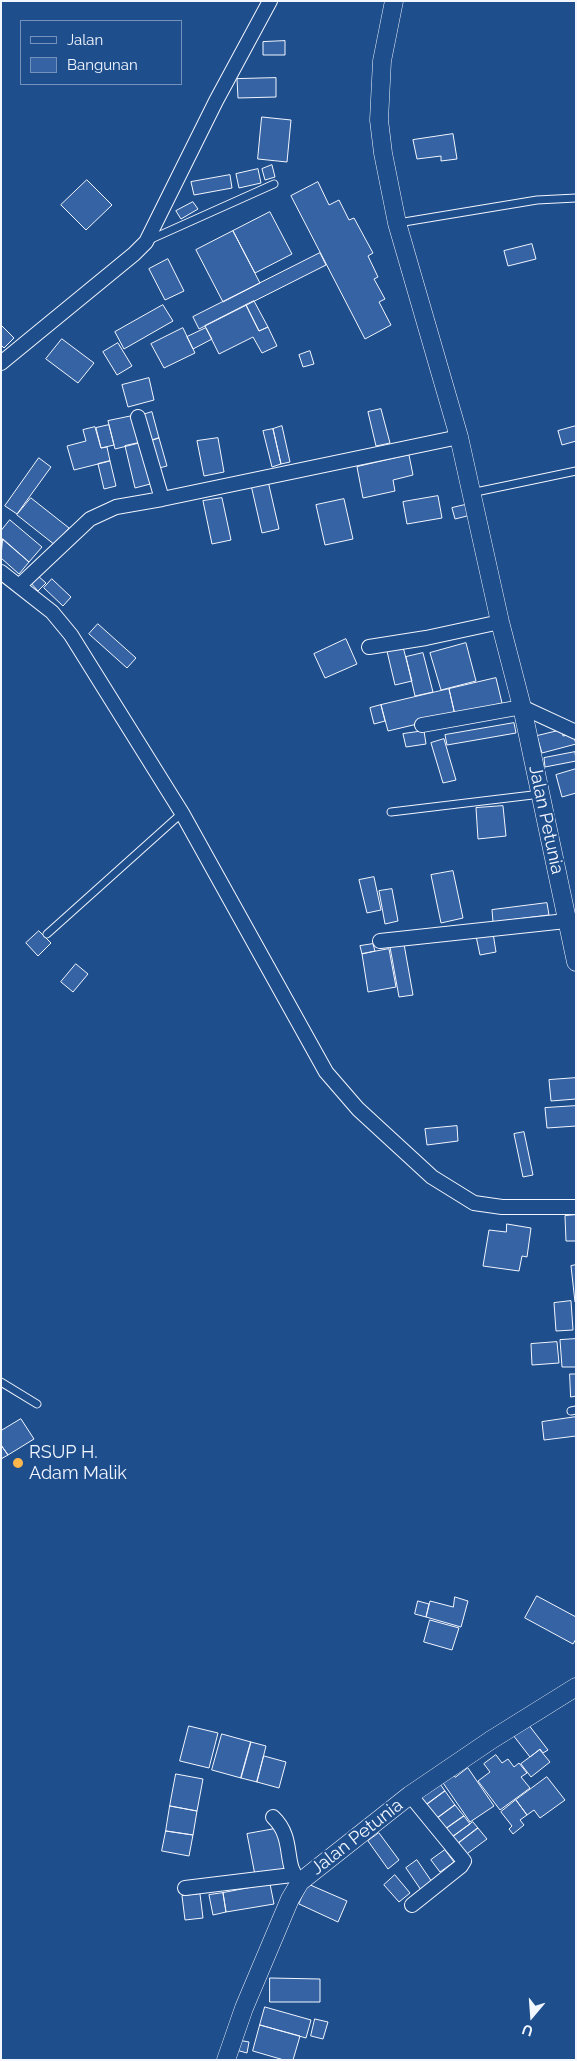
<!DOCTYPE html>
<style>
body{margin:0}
#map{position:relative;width:577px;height:2061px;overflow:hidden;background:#1f4e8c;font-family:Raleway,sans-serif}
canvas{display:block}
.frame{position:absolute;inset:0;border:2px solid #f2f6ff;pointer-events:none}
.legend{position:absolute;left:20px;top:20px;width:162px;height:65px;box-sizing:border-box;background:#1f4e8c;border:1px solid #7391ba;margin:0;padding:6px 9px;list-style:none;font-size:15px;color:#f2f6ff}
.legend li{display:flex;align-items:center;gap:10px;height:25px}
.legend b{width:25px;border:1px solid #7391ba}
.north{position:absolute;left:507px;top:1991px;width:50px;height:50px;-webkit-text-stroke:4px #1f4e8c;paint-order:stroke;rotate:198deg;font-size:14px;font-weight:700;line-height:20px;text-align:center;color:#f2f6ff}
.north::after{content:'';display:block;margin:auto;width:18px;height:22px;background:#f2f6ff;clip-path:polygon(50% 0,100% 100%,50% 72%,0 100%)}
</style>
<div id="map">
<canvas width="577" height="2061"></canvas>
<div class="frame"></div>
<ul class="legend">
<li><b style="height:6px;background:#1f4e8c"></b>Jalan</li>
<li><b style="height:14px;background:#3563a3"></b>Bangunan</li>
</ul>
<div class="north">U</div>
</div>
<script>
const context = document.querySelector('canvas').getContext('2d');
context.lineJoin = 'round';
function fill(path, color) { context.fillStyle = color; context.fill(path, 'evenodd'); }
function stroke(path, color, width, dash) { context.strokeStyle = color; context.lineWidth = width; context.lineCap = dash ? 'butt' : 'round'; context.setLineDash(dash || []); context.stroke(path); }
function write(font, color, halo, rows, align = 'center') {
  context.font = font + ' Raleway,sans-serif'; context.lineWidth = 4; context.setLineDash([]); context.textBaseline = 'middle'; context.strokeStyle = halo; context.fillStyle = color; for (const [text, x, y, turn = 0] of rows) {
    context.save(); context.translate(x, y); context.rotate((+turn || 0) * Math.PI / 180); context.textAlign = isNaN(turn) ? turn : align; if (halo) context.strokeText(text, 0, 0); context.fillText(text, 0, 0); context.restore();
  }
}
const building = new Path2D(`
 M 285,41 L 285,55 L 263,55 L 263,42 Z
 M 276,78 L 276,97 L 238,98 L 237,79 Z
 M 262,117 L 291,120 L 287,162 L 258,159 Z
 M 453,134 L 457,159 L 441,161 L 441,156 L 417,159 L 413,140 Z
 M 272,165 L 275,177 L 265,180 L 262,169 Z
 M 258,169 L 261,183 L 239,188 L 236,174 Z
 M 230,175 L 232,188 L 194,195 L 191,182 Z
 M 87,180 L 112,205 L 86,230 L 61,205 Z
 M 318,182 L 329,205 L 339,200 L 349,220 L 354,218 L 373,253 L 368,256 L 378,277 L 374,279 L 385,299 L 379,302 L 391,325 L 365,339 L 291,196 Z
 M 193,202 L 198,209 L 181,219 L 176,211 Z
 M 270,212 L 292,254 L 255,273 L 233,231 Z
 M 233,231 L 260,283 L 223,302 L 196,250 Z
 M 532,244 L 536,259 L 508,266 L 504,251 Z
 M 320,253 L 326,265 L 199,329 L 193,317 Z
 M 168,259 L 184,291 L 165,300 L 149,269 Z
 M 254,301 L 268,327 L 259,331 L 246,305 Z
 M 163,305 L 173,321 L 124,349 L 115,332 Z
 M 246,305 L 259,331 L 268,327 L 277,346 L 262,353 L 253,337 L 219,354 L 205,326 Z
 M 1,325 L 14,338 L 4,348 L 1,345 Z
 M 183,328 L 195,353 L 164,368 L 151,344 Z
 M 206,328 L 212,339 L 193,349 L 187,337 Z
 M 62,339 L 94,363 L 78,383 L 46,359 Z
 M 118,343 L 132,366 L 117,375 L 103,352 Z
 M 310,351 L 314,364 L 303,367 L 299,355 Z
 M 149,378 L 154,400 L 128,407 L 122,385 Z
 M 381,409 L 390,443 L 376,446 L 368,412 Z
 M 152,412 L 159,438 L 147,442 L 139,416 Z
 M 137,415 L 143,442 L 115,449 L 108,421 Z
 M 109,425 L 114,445 L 101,448 L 96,428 Z
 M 282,426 L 290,462 L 281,464 L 273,429 Z
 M 576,426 L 576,441 L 562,445 L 558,431 Z
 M 95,427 L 101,448 L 107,447 L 110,461 L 74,470 L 67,446 L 86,441 L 83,430 Z
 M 273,429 L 281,464 L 272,467 L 263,431 Z
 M 159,438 L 167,466 L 155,469 L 147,442 Z
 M 218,438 L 224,472 L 204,476 L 197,441 Z
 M 143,442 L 154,483 L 135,488 L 125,446 Z
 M 409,455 L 413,475 L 393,480 L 395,491 L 363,498 L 357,467 Z
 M 39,458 L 51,467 L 17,514 L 5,506 Z
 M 110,461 L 116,486 L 104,489 L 98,464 Z
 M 268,481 L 279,529 L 262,533 L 251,485 Z
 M 438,496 L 442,518 L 407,524 L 403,502 Z
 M 31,498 L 69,528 L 55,545 L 17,515 Z
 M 222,498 L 231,540 L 212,544 L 203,501 Z
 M 344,499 L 353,539 L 325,545 L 316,505 Z
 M 469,504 L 471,515 L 455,519 L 452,508 Z
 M 10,520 L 42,547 L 29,562 L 1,538 L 1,531 Z
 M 3,539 L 29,562 L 19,574 L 1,558 Z
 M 37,575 L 46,583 L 38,591 L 30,582 Z
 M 52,579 L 71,597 L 63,606 L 44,588 Z
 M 98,624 L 136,658 L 127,668 L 89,634 Z
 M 346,639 L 357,664 L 325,678 L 314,654 Z
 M 402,643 L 412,681 L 395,685 L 386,647 Z
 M 466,643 L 476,681 L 441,690 L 430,653 Z
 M 423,653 L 433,692 L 415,696 L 406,657 Z
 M 496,678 L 502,703 L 455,715 L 449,689 Z
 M 449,689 L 455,715 L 388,731 L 381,705 Z
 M 381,705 L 385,721 L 374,724 L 370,708 Z
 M 514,723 L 516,733 L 447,745 L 445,735 Z
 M 562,730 L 563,736 L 573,734 L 576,744 L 542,753 L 537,736 Z
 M 424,731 L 426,744 L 406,747 L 403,734 Z
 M 444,739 L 456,780 L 443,783 L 431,743 Z
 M 575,752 L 576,761 L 545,767 L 544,758 Z
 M 576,769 L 576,793 L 562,797 L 556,775 Z
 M 503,806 L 506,836 L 478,839 L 476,808 Z
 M 453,871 L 463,918 L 441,923 L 431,875 Z
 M 374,877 L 381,910 L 367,913 L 359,880 Z
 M 392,889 L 398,921 L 385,924 L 379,891 Z
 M 547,903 L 549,915 L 493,922 L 492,910 Z
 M 39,931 L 51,943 L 38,956 L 26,943 Z
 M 493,933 L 496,952 L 480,955 L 476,936 Z
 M 373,944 L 375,951 L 362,954 L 360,946 Z
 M 404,944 L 413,995 L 399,997 L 390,947 Z
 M 389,949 L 396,987 L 368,992 L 362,954 Z
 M 76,964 L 88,974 L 73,992 L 61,982 Z
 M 576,1078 L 576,1099 L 551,1101 L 549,1080 Z
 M 576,1106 L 576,1126 L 547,1128 L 545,1108 Z
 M 457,1126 L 458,1141 L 427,1145 L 425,1129 Z
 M 524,1132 L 533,1175 L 523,1177 L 514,1134 Z
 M 576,1215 L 576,1241 L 566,1241 L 565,1216 Z
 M 507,1224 L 531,1228 L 527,1257 L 522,1256 L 519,1271 L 483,1266 L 489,1230 L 506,1232 Z
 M 576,1265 L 576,1302 L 575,1302 L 571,1266 Z
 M 571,1301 L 573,1330 L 556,1331 L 554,1303 Z
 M 576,1339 L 576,1367 L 562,1367 L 560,1340 Z
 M 557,1342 L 559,1363 L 532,1365 L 531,1344 Z
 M 570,1374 L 576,1374 L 576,1396 L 571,1397 Z
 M 576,1417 L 576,1436 L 544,1440 L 542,1422 Z
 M 21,1419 L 34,1439 L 8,1455 L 1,1445 L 1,1431 Z
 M 1,1445 L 8,1455 L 1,1459 Z
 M 537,1596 L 576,1617 L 576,1639 L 573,1644 L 525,1618 Z
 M 455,1597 L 468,1601 L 461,1627 L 426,1617 L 430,1601 L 453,1607 Z
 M 418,1601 L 429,1604 L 426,1617 L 415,1614 Z
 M 430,1620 L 459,1628 L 452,1650 L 424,1642 Z
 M 528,1724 L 548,1750 L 543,1753 L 540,1749 L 530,1757 L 513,1735 Z
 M 189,1726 L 218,1733 L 209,1768 L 180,1761 Z
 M 222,1734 L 251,1742 L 241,1778 L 212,1770 Z
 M 251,1742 L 266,1746 L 257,1782 L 241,1778 Z
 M 540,1750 L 550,1762 L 531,1777 L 521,1764 Z
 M 496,1755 L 502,1763 L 508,1759 L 514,1767 L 519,1763 L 527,1773 L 521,1777 L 530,1788 L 500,1810 L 478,1781 L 490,1772 L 484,1764 Z
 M 264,1756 L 286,1762 L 279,1788 L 257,1782 Z
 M 468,1768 L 494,1806 L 470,1822 L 439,1777 L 450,1770 L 455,1777 Z
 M 176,1774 L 203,1779 L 197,1811 L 170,1806 Z
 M 547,1777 L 565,1800 L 540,1818 L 534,1810 L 527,1815 L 516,1800 Z
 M 438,1781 L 445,1791 L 426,1805 L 418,1796 Z
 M 445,1791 L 455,1805 L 436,1819 L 426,1805 Z
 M 516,1800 L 527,1815 L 520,1820 L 524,1825 L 513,1834 L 509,1829 L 512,1826 L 501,1812 Z
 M 455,1805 L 464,1816 L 444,1830 L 436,1819 Z
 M 170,1806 L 197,1811 L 193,1835 L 166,1831 Z
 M 464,1816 L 470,1824 L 451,1838 L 444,1830 Z
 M 473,1822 L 478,1828 L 456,1845 L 451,1838 Z
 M 280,1828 L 287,1869 L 255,1875 L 247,1834 Z
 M 478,1828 L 487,1839 L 464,1856 L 456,1845 Z
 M 166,1831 L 193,1835 L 189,1856 L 162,1851 Z
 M 379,1833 L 399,1860 L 388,1869 L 368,1841 Z
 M 445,1850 L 454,1862 L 440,1872 L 431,1860 Z
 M 417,1860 L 432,1882 L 421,1890 L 406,1868 Z
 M 395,1875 L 410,1893 L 399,1902 L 384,1885 Z
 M 270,1884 L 274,1904 L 226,1912 L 223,1893 Z
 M 308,1884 L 347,1901 L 338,1922 L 299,1904 Z
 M 223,1893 L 226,1912 L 213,1915 L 209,1895 Z
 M 200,1894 L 203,1918 L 185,1920 L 182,1896 Z
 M 270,1978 L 320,1979 L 320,2002 L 270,2002 Z
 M 265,2007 L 311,2020 L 306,2038 L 260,2025 Z
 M 315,2019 L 328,2022 L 323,2039 L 311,2036 Z
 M 260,2025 L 300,2036 L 293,2060 L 284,2060 L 253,2051 Z
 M 238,2040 L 249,2042 L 247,2053 L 236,2050 Z`);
const service = new Path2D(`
 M 398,223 L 537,200 L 576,198
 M 149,240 L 274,184
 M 471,493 L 576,471
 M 391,812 L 541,794
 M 47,934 L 182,813
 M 1,1382 L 37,1404
 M 571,1411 L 576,1410`);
const minor = new Path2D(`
 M 1,363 L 134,254 L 146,242 L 216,101 L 270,1
 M 138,417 L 162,499
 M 1,572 L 52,612 L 71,635 L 182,813 L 326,1072 L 358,1109 L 432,1177 L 474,1203 L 502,1207 L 576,1207
 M 20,585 L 90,519 L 116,507 L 162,499 L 459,437
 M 369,647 L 426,638 L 500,622
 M 422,725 L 522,707 L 576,732
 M 380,941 L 566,921
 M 410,1795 L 464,1861 L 461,1866 L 412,1905
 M 273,1817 C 296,1839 282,1865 300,1881
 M 185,1888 L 292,1875`);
const tertiary = new Path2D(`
 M 394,1 L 382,61 L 379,120 L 383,153 L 397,223 L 459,437 L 500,622 L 522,707 L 576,962
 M 226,2060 L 244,2008 L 290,1899 L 300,1882 L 410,1795 L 491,1740 L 576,1687`);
const markers = [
 [18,1463,6,"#ffb74d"]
];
const streetNames = [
 ["Jalan Petunia",546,820,78],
 ["Jalan Petunia",357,1837,-38]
];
const poiNames = [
 ["RSUP H.",29,1453],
 ["Adam Malik",29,1474]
];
fill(building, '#3563a3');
stroke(building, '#f2f6ff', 1);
stroke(service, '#f2f6ff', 9);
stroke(minor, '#f2f6ff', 16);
stroke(tertiary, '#f2f6ff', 19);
stroke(service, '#1f4e8c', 7);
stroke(minor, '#1f4e8c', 14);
stroke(tertiary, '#1f4e8c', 18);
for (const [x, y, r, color] of markers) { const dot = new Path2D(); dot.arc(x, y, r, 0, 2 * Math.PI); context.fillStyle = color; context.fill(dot); stroke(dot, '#1f4e8c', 2); }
write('18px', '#f2f6ff', '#1f4e8c', streetNames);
write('18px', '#f2f6ff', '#1f4e8c', poiNames, 'left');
</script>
